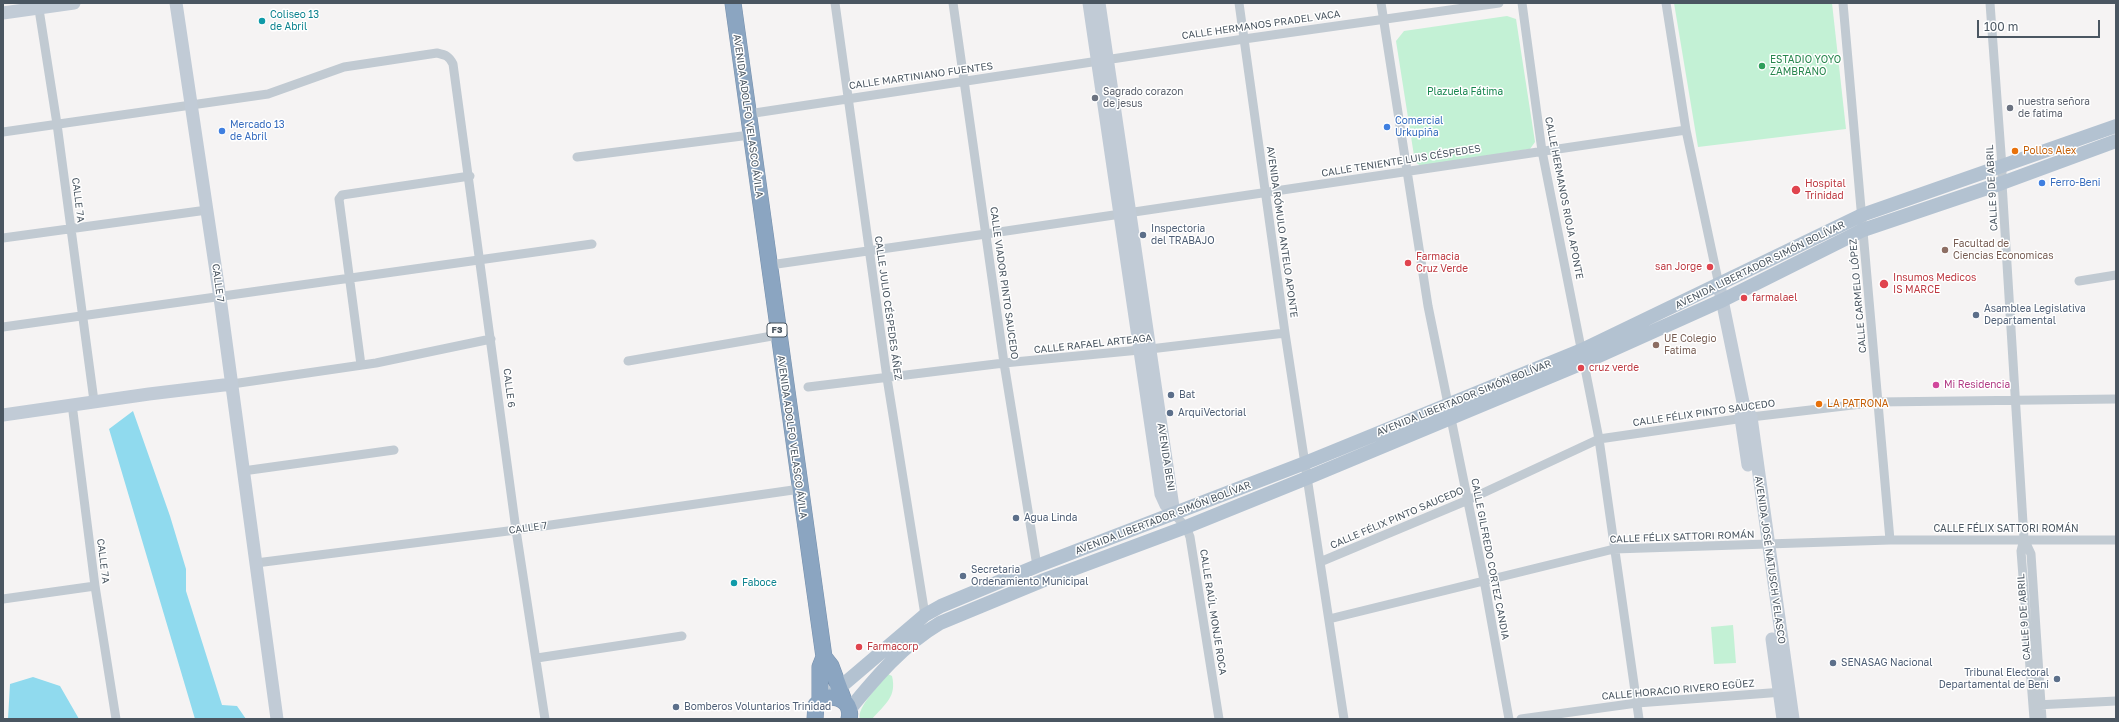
<!DOCTYPE html>
<meta charset="utf-8">
<style>
body{margin:0}
#map{position:relative;width:2119px;height:722px;overflow:hidden;background:#f5f3f3;font-family:"Golos Text",sans-serif}
canvas{display:block}
.frame{position:absolute;inset:0;border:4px solid #4a5661;pointer-events:none}
.scale{position:absolute;left:1977px;top:20px;width:123px;height:18px;box-sizing:border-box;border:2px solid #4a5661;border-top:0;padding-left:5px;font-size:12px;line-height:14px;white-space:nowrap;color:#4a5661;-webkit-text-stroke:3px #fff;paint-order:stroke}
</style>
<div id="map">
<canvas width="2119" height="722"></canvas>
<div class="frame"></div>
<div class="scale">100 m</div>
</div>
<script>
const context = document.querySelector('canvas').getContext('2d');
context.lineJoin = 'round';
function fill(path, color) { context.fillStyle = color; context.fill(path, 'evenodd'); }
function stroke(path, color, width, dash) { context.strokeStyle = color; context.lineWidth = width; context.lineCap = dash ? 'butt' : 'round'; context.setLineDash(dash || []); context.stroke(path); }
function write(font, color, halo, rows, align = 'center') {
  context.font = font + ' "Golos Text",sans-serif'; context.lineWidth = 3; context.setLineDash([]); context.textBaseline = 'middle'; context.strokeStyle = halo; context.fillStyle = color; for (const [text, x, y, turn = 0] of rows) {
    context.save(); context.translate(x, y); context.rotate((+turn || 0) * Math.PI / 180); context.textAlign = isNaN(turn) ? turn : align; if (halo) context.strokeText(text, 0, 0); context.fillText(text, 0, 0); context.restore();
  }
}
const green = new Path2D(`
 M 1674,3 L 1832,3 L 1846,129 L 1698,147 Z
 M 1507,16 L 1516,19 L 1535,142 L 1530,149 L 1421,166 L 1415,162 L 1396,41 L 1404,31 Z
 M 1733,625 L 1736,663 L 1714,664 L 1711,627 Z
 M 888,674 L 892,676 C 897,697 885,704 872,719 L 860,719 C 856,708 881,683 888,674 Z`);
const water = new Path2D(`
 M 133,411 L 170,516 L 186,569 L 186,591 L 222,705 L 237,706 L 246,719 L 195,719 L 109,429 Z
 M 33,677 L 60,686 L 79,719 L 8,719 L 10,684 Z`);
const street = new Path2D(`
 M 38,3 L 57,124 L 94,401
 M 835,3 L 887,378 L 925,615
 M 953,3 L 1004,363 L 1037,566
 M 1239,3 L 1285,333 L 1344,719
 M 1381,3 L 1428,306 L 1484,580 L 1509,719
 M 1522,3 L 1542,151 L 1599,439 L 1639,719
 M 1666,3 L 1686,130 L 1719,285
 M 1843,3 L 1890,540
 M 1990,3 L 2002,167 L 2002,183 L 2024,539 L 2021,551 L 2034,719
 M 748,114 L 1244,39 L 1499,3
 M 3,132 L 268,94 L 344,67 L 437,53 C 446,55 449,56 453,64 L 516,530 L 545,719
 M 577,157 L 750,135
 M 3,238 L 207,210
 M 770,265 L 986,234 L 1686,130
 M 2079,281 L 2116,275
 M 3,327 L 592,244
 M 628,361 L 778,335
 M 361,365 L 339,199 L 342,195 L 470,176
 M 232,384 L 376,363 L 491,339
 M 808,387 L 1004,363 L 1150,349 L 1285,333
 M 72,404 L 95,586 L 116,719
 M 243,471 L 394,450
 M 1174,514 L 1186,527 L 1190,537 L 1219,719
 M 2024,539 L 2031,554 L 2042,719
 M 1320,562 L 1468,500 L 1599,439 L 1751,417 L 1878,402 L 2116,399
 M 256,563 L 516,530 L 800,489
 M 3,599 L 95,586
 M 1329,619 L 1614,549 L 1890,540 L 2116,540
 M 537,658 L 682,636
 M 2036,705 L 2116,701
 M 1521,719 L 1637,703 L 1783,692`);
const secondary = new Path2D(`
 M 176,3 L 221,305 L 277,719
 M 1089,3 L 1161,494 L 1166,505 L 1174,514
 M 1099,3 L 1174,514
 M 3,13 L 74,3
 M 1719,285 L 1743,402 L 1751,417 L 1793,719
 M 1743,402 L 1741,418 L 1748,465
 M 3,415 L 149,394 L 232,384
 M 1772,639 L 1783,719`);
const primary = new Path2D(`
 M 831,695 L 925,615 L 941,606 L 1037,566 L 1305,463 L 1582,350 L 1862,215 L 2116,126
 M 849,710 C 876,677 903,645 940,623 L 1044,580 L 1186,527 L 1307,478 L 1585,362 L 1723,300 L 1863,230 L 2002,183 L 2116,141`);
const highway = new Path2D(`
 M 733,3 L 824,657 L 820,667 L 820,701
 M 824,657 L 831,666 L 844,701
 M 815,719 L 816,705 C 828,690 854,698 849,719`);
const markers = [
 [262,21,4,"#0f9aa8"],
 [1762,66,4,"#2e9e5b"],
 [1095,98,4,"#6b7280"],
 [2010,108,4,"#6b7280"],
 [1387,127,4,"#3f7fe0"],
 [222,131,4,"#3f7fe0"],
 [2015,151,4,"#e8710a"],
 [2042,183,4,"#3f7fe0"],
 [1796,190,5,"#e0444e"],
 [1143,235,4,"#5c6f8a"],
 [1945,250,4,"#8d6e63"],
 [1408,263,4,"#e0444e"],
 [1710,267,4,"#e0444e"],
 [1884,284,5,"#e0444e"],
 [1744,298,4,"#e0444e"],
 [1976,315,4,"#5c6f8a"],
 [1656,345,4,"#8d6e63"],
 [1581,368,4,"#e0444e"],
 [1936,385,4,"#d1479c"],
 [1171,395,4,"#5c6f8a"],
 [1819,404,4,"#e8710a"],
 [1170,413,4,"#5c6f8a"],
 [1016,518,4,"#5c6f8a"],
 [963,576,4,"#5c6f8a"],
 [734,583,4,"#0f9aa8"],
 [859,647,4,"#e0444e"],
 [1833,663,4,"#5c6f8a"],
 [2057,679,4,"#5c6f8a"],
 [676,707,4,"#5c6f8a"]
];
const shields = [
 [777,330,20]
];
const shieldNames = [
 ["F3",777,330]
];
const cultureNames = [
 ["Coliseo 13",270,15],
 ["de Abril",270,27],
 ["Faboce",742,583]
];
const streetNames = [
 ["CALLE HERMANOS PRADEL VACA",1261,25,-8],
 ["CALLE MARTINIANO FUENTES",921,76,-8],
 ["AVENIDA ADOLFO VELASCO ÁVILA",748,116,82],
 ["CALLE TENIENTE LUIS CÉSPEDES",1401,161,-9],
 ["CALLE 9 DE ABRIL",1992,188,-93],
 ["CALLE HERMANOS RIOJA APONTE",1564,198,79],
 ["CALLE 7A",78,200,83],
 ["AVENIDA RÓMULO ANTELO APONTE",1282,232,82],
 ["AVENIDA LIBERTADOR SIMÓN BOLÍVAR",1760,265,-26],
 ["CALLE 7",218,283,82],
 ["CALLE VIADOR PINTO SAUCEDO",1004,283,82],
 ["CALLE CARMELO LÓPEZ",1858,296,-95],
 ["CALLE JULIO CÉSPEDES ÁÑEZ",888,308,82],
 ["CALLE RAFAEL ARTEAGA",1093,344,-6],
 ["CALLE 6",509,388,83],
 ["AVENIDA LIBERTADOR SIMÓN BOLÍVAR",1464,398,-22],
 ["CALLE FÉLIX PINTO SAUCEDO",1704,413,-8],
 ["AVENIDA ADOLFO VELASCO ÁVILA",792,437,82],
 ["AVENIDA BENI",1166,457,81],
 ["AVENIDA LIBERTADOR SIMÓN BOLÍVAR",1163,518,-21],
 ["CALLE FÉLIX PINTO SAUCEDO",1397,518,-23],
 ["CALLE 7",528,528,-8],
 ["CALLE FÉLIX SATTORI ROMÁN",2006,529],
 ["CALLE FÉLIX SATTORI ROMÁN",1682,537,-2],
 ["CALLE GILFREDO CORTEZ CANDIA",1490,559,79],
 ["AVENIDA JOSÉ NATUSCH VELASCO",1770,560,82],
 ["CALLE 7A",103,561,83],
 ["CALLE RAÚL MONJE ROCA",1213,612,81],
 ["CALLE 9 DE ABRIL",2024,617,-94],
 ["CALLE HORACIO RIVERO EGÜEZ",1678,690,-5]
];
const leisureNames = [
 ["ESTADIO YOYO",1770,60],
 ["ZAMBRANO",1770,72]
];
const worshipNames = [
 ["Sagrado corazon",1103,92],
 ["de jesus",1103,104],
 ["nuestra señora",2018,102],
 ["de fatima",2018,114]
];
const parkNames = [
 ["Plazuela Fátima",1465,92]
];
const shopNames = [
 ["Comercial",1395,121],
 ["Urkupiña",1395,133],
 ["Mercado 13",230,125],
 ["de Abril",230,137],
 ["Ferro-Beni",2050,183]
];
const foodNames = [
 ["Pollos Alex",2023,151],
 ["LA PATRONA",1827,404]
];
const healthNames = [
 ["Hospital",1805,184],
 ["Trinidad",1805,196],
 ["Farmacia",1416,257],
 ["Cruz Verde",1416,269],
 ["san Jorge",1702,267,"right"],
 ["Insumos Medicos",1893,278],
 ["IS MARCE",1893,290],
 ["farmalael",1752,298],
 ["cruz verde",1589,368],
 ["Farmacorp",867,647]
];
const serviceNames = [
 ["Inspectoria",1151,229],
 ["del TRABAJO",1151,241],
 ["Asamblea Legislativa",1984,309],
 ["Departamental",1984,321],
 ["Bat",1179,395],
 ["ArquiVectorial",1178,413],
 ["Agua Linda",1024,518],
 ["Secretaria",971,570],
 ["Ordenamiento Municipal",971,582],
 ["SENASAG Nacional",1841,663],
 ["Tribunal Electoral",2049,673,"right"],
 ["Departamental de Beni",2049,685,"right"],
 ["Bomberos Voluntarios Trinidad",684,707]
];
const educationNames = [
 ["Facultad de",1953,244],
 ["Ciencias Economicas",1953,256],
 ["UE Colegio",1664,339],
 ["Fatima",1664,351]
];
const hotelNames = [
 ["Mi Residencia",1944,385]
];
fill(green, '#c3f1d5');
fill(water, '#90daee');
stroke(highway, '#7690ad', 17);
stroke(street, '#c1cad2', 9);
stroke(secondary, '#c1cbd6', 13);
stroke(primary, '#b3c2d1', 14);
stroke(highway, '#8ba5c1', 16);
for (const [x, y, r, color] of markers) { const dot = new Path2D(); dot.arc(x, y, r, 0, 2 * Math.PI); context.fillStyle = color; context.fill(dot); stroke(dot, '#fff', 1.5); }
for (const [x, y, w] of shields) { const box = new Path2D(); box.roundRect(x - w / 2, y - 7, w, 14, 3); context.fillStyle = '#fff'; context.fill(box); stroke(box, '#4a5661', 1); }
write('bold 9px', '#4a5661', null, shieldNames);
write('10px', '#0d838f', '#fff', cultureNames, 'left');
write('10px', '#4a5661', '#fff', streetNames);
write('10px', '#27864d', '#fff', leisureNames, 'left');
write('10px', '#5b616d', '#fff', worshipNames, 'left');
write('10px', '#17864f', '#fff', parkNames);
write('10px', '#366cbe', '#fff', shopNames, 'left');
write('10px', '#c56008', '#fff', foodNames, 'left');
write('10px', '#be3a42', '#fff', healthNames, 'left');
write('10px', '#4e5e75', '#fff', serviceNames, 'left');
write('10px', '#785e54', '#fff', educationNames, 'left');
write('10px', '#b23c85', '#fff', hotelNames, 'left');
</script>
